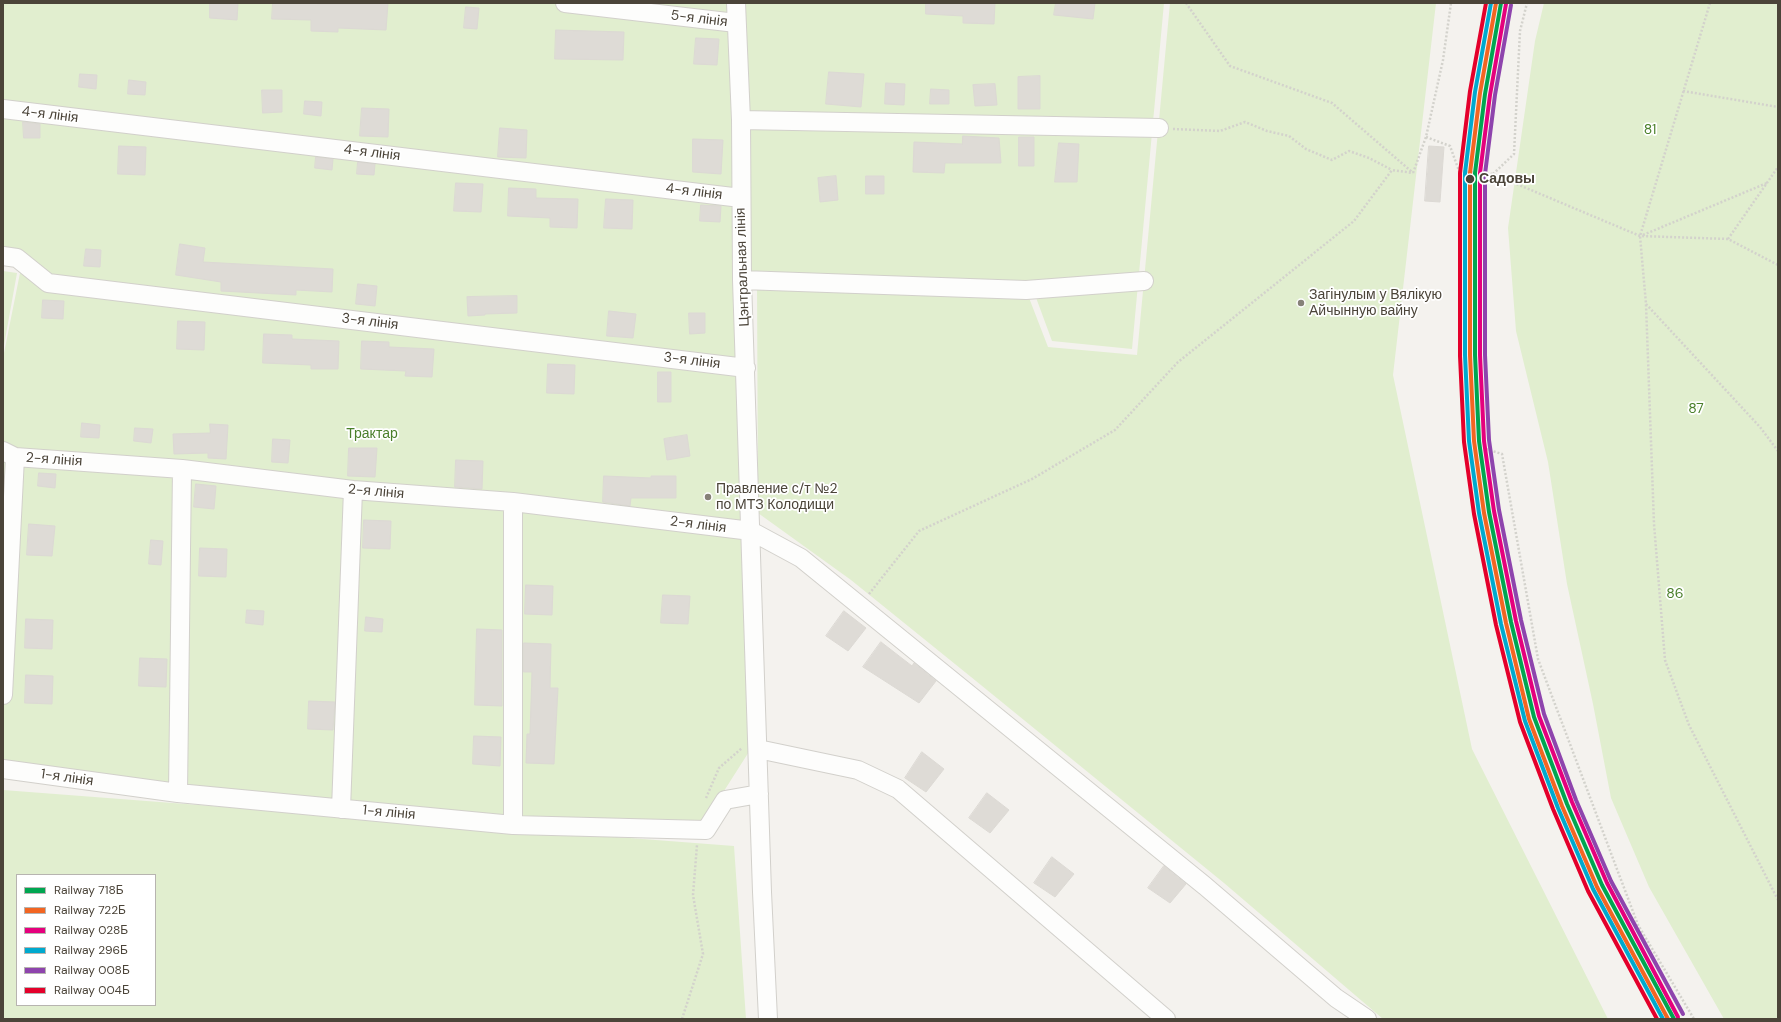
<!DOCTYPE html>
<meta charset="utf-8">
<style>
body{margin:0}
#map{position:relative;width:1781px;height:1022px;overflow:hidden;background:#f4f2ee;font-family:"DM Sans",sans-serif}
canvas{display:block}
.frame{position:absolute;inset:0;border:4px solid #4b4439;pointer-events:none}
.legend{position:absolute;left:16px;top:874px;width:140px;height:132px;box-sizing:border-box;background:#fff;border:1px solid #b7b4b0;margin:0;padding:5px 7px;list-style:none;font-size:12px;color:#4b4439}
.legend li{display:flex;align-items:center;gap:8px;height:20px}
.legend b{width:20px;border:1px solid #b7b4b0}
</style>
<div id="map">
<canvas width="1781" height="1022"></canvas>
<div class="frame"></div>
<ul class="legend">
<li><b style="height:5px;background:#00a651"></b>Railway 718Б</li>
<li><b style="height:5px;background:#f26522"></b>Railway 722Б</li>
<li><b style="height:5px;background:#e5007d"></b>Railway 028Б</li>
<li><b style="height:5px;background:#00a9ce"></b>Railway 296Б</li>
<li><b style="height:5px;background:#8e44ad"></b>Railway 008Б</li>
<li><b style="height:5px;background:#e4002b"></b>Railway 004Б</li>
</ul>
</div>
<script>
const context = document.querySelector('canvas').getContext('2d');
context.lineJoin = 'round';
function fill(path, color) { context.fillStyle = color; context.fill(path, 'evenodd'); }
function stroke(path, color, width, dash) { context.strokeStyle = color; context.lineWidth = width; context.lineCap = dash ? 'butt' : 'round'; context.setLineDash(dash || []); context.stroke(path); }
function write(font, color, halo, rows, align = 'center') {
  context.font = font + ' "DM Sans",sans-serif'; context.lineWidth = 3.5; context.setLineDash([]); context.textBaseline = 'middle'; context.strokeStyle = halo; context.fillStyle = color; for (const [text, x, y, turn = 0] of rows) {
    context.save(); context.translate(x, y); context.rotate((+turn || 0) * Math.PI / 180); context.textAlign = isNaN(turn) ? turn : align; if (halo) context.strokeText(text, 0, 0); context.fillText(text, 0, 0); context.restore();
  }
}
const green = new Path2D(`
 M 3,3 L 1164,3 L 1132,349 L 1052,341 L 1031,284 L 736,274 L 752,747 L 703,824 L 513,819 L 179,787 L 3,763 L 3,358 L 24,253 L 3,250 Z
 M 1170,3 L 1436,3 L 1393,375 L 1472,749 L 1608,1019 L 1383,1019 L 1224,883 L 976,681 L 851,580 L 758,513 L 757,281 L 1026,290 L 1048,347 L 1137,355 Z
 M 1544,3 L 1778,3 L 1778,1019 L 1724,1019 L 1649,887 L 1611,798 L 1593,704 L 1567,584 L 1548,462 L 1516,331 L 1508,228 L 1535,41 Z
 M 3,271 L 17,273 L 3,351 Z
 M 3,790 L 734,846 L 746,1019 L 3,1019 ZM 17,875 L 155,875 L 155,1005 L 17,1005 Z`);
const building = new Path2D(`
 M 210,3 L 238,3 L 237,20 L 210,18 Z
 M 273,3 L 360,4 L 360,3 L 388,3 L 386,30 L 338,28 L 338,32 L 311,31 L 311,20 L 272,19 Z
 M 926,3 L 995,3 L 994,24 L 963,23 L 963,16 L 926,14 Z
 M 1056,3 L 1095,3 L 1093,19 L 1054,15 Z
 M 466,7 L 479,8 L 477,29 L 464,28 Z
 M 556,30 L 624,32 L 623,60 L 555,59 Z
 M 696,38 L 719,39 L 717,65 L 694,64 Z
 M 829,72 L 864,74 L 861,107 L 826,104 Z
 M 80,74 L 97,75 L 96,89 L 79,87 Z
 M 1040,76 L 1040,109 L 1018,109 L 1018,77 Z
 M 129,80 L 146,82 L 145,95 L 128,94 Z
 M 886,83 L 905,84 L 904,105 L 885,104 Z
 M 995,84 L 997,105 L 975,106 L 973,85 Z
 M 931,89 L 949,90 L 949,104 L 930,104 Z
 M 262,90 L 282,90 L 282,112 L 263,113 Z
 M 305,101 L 322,102 L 321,116 L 304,114 Z
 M 362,108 L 389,109 L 388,137 L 360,136 Z
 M 23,122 L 40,124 L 40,138 L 24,138 Z
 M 500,128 L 527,130 L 526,158 L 498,157 Z
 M 963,136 L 999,138 L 1001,163 L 945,163 L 944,173 L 913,172 L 914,142 L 962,144 Z
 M 1019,137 L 1034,137 L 1034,166 L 1019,166 Z
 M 693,139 L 723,140 L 721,174 L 693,172 Z
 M 1059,143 L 1079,144 L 1077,182 L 1055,182 Z
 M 119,146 L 146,147 L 145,175 L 118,174 Z
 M 1429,146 L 1444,147 L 1440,202 L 1425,201 Z
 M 316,157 L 333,159 L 332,170 L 315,168 Z
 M 358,162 L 375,164 L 374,175 L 357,174 Z
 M 836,176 L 838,200 L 820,202 L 818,178 Z
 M 866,176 L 884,176 L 884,194 L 866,194 Z
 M 456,183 L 483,184 L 481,212 L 454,211 Z
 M 509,188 L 536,189 L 536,198 L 578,199 L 577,228 L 550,227 L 550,218 L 508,216 Z
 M 606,199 L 633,200 L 632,229 L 604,228 Z
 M 701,205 L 721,206 L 720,222 L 700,221 Z
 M 180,244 L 205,248 L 203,262 L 333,269 L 332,292 L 296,290 L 296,295 L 221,291 L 221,282 L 176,275 Z
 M 86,249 L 101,250 L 100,267 L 84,266 Z
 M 358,284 L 377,286 L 375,306 L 356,304 Z
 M 517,296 L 517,313 L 485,314 L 485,315 L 468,316 L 467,297 Z
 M 43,300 L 64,301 L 63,319 L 42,318 Z
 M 609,311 L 636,314 L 633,338 L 607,336 Z
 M 689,313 L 705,313 L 705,333 L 690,334 Z
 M 178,321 L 205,322 L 204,350 L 177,349 Z
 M 264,334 L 292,335 L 292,339 L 339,341 L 338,369 L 311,369 L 311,365 L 263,363 Z
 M 362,341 L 389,342 L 389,347 L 434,349 L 432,377 L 405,376 L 406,371 L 361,369 Z
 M 548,364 L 575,365 L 574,394 L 547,393 Z
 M 658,372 L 671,372 L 671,402 L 658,402 Z
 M 82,423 L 100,425 L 99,438 L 81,437 Z
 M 210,424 L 228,425 L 226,459 L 208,458 L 208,453 L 174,454 L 173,434 L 210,433 Z
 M 135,428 L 153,429 L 151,443 L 134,441 Z
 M 687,435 L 690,456 L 667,460 L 664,439 Z
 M 273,439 L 290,440 L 288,463 L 272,462 Z
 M 349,448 L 377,448 L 375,477 L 348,476 Z
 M 456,460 L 483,461 L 482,489 L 455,487 Z
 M 39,473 L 56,474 L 55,488 L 38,486 Z
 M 604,476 L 651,478 L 651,476 L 676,476 L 676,498 L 631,498 L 630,506 L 603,502 Z
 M 196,484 L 216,486 L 214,509 L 194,507 Z
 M 364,520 L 391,521 L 390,549 L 363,548 Z
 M 29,524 L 55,526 L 52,556 L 27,555 Z
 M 151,540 L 163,541 L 161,565 L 149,564 Z
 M 200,548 L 227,549 L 226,577 L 199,576 Z
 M 526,585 L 553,586 L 552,615 L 525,614 Z
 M 663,595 L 690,596 L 688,624 L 661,623 Z
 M 247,610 L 264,611 L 263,625 L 246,623 Z
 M 844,611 L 866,628 L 848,651 L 826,636 Z
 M 366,617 L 383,619 L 382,632 L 365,631 Z
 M 26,619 L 53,620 L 52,649 L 25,648 Z
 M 477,629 L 502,630 L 502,706 L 475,705 Z
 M 881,642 L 912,666 L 914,663 L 936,681 L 919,703 L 863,667 Z
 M 524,643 L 551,644 L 550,688 L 558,688 L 554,764 L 526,763 L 527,734 L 530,734 L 532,672 L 524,672 Z
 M 140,658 L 167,659 L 166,687 L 139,686 Z
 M 26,675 L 53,676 L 52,704 L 25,703 Z
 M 309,701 L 335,702 L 333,730 L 308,729 Z
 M 474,736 L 501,737 L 500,766 L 473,764 Z
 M 922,752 L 944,769 L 926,792 L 905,778 Z
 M 987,793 L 1009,810 L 990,833 L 969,818 Z
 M 1052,857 L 1074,874 L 1055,897 L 1034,883 Z
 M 1164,866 L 1186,884 L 1170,903 L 1148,888 Z`);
const path = new Path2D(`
 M 1186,3 L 1230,66 L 1332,103 L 1412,172
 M 1710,3 L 1640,236 L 1646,304 L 1654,524 L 1665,660 L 1689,725 L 1778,900
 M 1683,91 L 1778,107
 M 1173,129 L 1220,131 L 1245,122 L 1267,131 L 1289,136 L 1306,149 L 1332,160 L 1349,151 L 1369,158 L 1392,170
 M 1426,137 L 1450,146 L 1459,171 L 1493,174 L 1640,236 L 1728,239 L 1778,265
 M 1413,173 L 1426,137 L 1443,60 L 1451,3
 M 1493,174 L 1514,154 L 1520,31 L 1527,3
 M 1643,235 L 1767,183
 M 1728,239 L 1778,167
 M 1646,304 L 1760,427 L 1778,451
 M 1486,449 L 1502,454 L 1538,659 L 1638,925 L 1694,1019
 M 869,594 L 919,531 L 1032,479 L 1115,430 L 1178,362 L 1354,221 L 1392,170 L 1413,173
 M 706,798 L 719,768 L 742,748
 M 682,1019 L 703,954 L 693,895 L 697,845`);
const minor = new Path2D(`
 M 565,3 L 736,23
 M 736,3 L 741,120 L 742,280 L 762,892 L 768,1019
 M 3,109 L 741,198
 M 741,120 L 1159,128
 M 3,256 L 17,258 L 48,283 L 746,368
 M 742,280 L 1026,290 L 1144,281
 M 3,451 L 15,457 L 182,469 L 353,490 L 513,502 L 743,530 L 751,531 L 801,558 L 1205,886 L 1336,998 L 1367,1019
 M 513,502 L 513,825
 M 3,695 L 15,457
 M 758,749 L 858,770 L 898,789 L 1166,1019
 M 3,769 L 178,793 L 513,825 L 706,830 L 725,800 L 759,794
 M 178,793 L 182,469
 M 341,809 L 353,490`);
const rail1 = new Path2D(`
 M 1501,3 L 1485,94 L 1475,173 L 1475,355 L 1479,441 L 1489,512 L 1511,622 L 1534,717 L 1567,804 L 1602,885 L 1674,1019`);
const rail2 = new Path2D(`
 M 1496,3 L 1480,93 L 1470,173 L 1470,355 L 1474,441 L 1484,513 L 1506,623 L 1529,719 L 1562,806 L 1597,887 L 1668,1019`);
const rail3 = new Path2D(`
 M 1506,4 L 1490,95 L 1480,173 L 1480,355 L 1484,441 L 1494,511 L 1516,621 L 1539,716 L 1572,802 L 1607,883 L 1678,1017`);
const rail4 = new Path2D(`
 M 1491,3 L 1475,92 L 1465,173 L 1465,355 L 1469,441 L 1479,513 L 1501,624 L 1525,721 L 1558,808 L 1593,889 L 1663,1019`);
const rail5 = new Path2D(`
 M 1511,5 L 1495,95 L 1485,174 L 1485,355 L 1489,440 L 1499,510 L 1521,620 L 1544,714 L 1576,800 L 1611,881 L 1683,1014`);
const rail6 = new Path2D(`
 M 1486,3 L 1470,91 L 1460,173 L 1460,356 L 1464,442 L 1474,514 L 1496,625 L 1520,722 L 1553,809 L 1588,891 L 1657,1019`);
const markers = [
 [1470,179,5,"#4b4439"],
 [1301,303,4,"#868178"],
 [708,497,4,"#868178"]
];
const streetNames = [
 ["5-я лінія",699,19,7],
 ["4-я лінія",50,115,7],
 ["4-я лінія",372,153,7],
 ["4-я лінія",694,192,7],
 ["Цэнтральная лінія",743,267,-92],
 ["3-я лінія",370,322,7],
 ["3-я лінія",692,361,7],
 ["2-я лінія",54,460,4],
 ["2-я лінія",376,492,5],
 ["2-я лінія",698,525,7],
 ["1-я лінія",67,778,8],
 ["1-я лінія",389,813,5]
];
const parkNames = [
 ["81",1650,130],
 ["87",1696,409],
 ["Трактар",372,434],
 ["86",1675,594]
];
const stopNames = [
 ["Садовы",1479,179]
];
const poiNames = [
 ["Загінулым у Вялікую",1309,295],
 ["Айчынную вайну",1309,311],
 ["Правление с/т №2",716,489],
 ["по МТЗ Колодищи",716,505]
];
fill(green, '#e1eecf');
fill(building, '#dedbd6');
stroke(building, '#dcd9d4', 1);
stroke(minor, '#d2d0cb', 20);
stroke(path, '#d3d2cc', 2.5, [2, 2]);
stroke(minor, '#fdfdfc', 18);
stroke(rail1, '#00a651', 4);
stroke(rail2, '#f26522', 4);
stroke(rail3, '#e5007d', 4);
stroke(rail4, '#00a9ce', 4);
stroke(rail5, '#8e44ad', 4);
stroke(rail6, '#e4002b', 4);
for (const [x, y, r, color] of markers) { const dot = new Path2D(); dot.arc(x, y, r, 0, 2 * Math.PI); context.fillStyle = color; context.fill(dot); stroke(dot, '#fff', 1.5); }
write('14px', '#4b4439', '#fff', streetNames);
write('14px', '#4a7f2a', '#fff', parkNames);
write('bold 14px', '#4b4439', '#fff', stopNames, 'left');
write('14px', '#4b4439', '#fff', poiNames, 'left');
</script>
